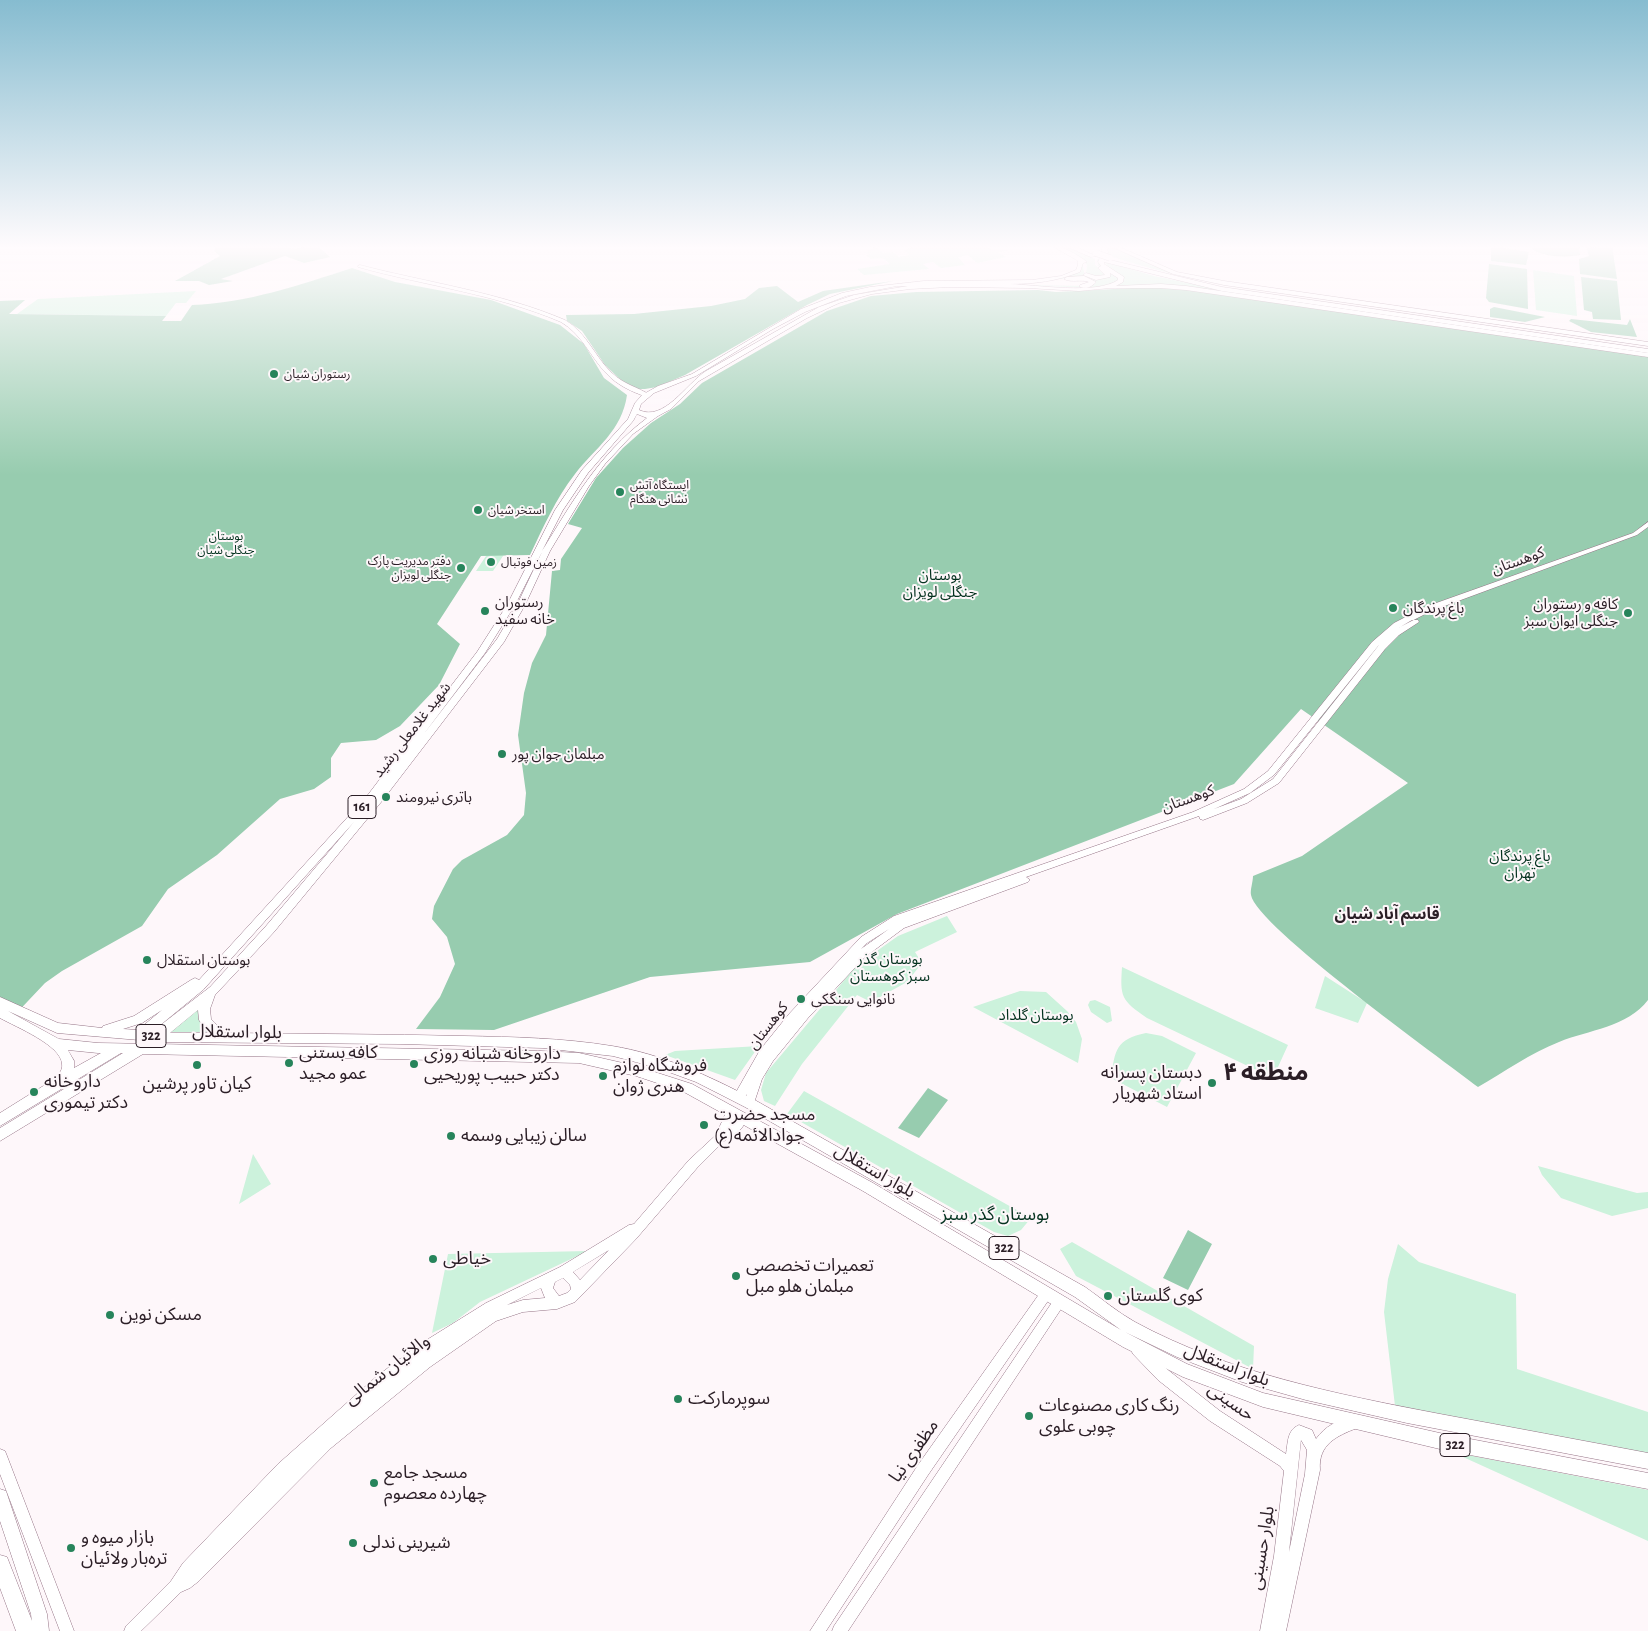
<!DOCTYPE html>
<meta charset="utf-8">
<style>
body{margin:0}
canvas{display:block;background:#fef7fa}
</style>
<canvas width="1648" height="1631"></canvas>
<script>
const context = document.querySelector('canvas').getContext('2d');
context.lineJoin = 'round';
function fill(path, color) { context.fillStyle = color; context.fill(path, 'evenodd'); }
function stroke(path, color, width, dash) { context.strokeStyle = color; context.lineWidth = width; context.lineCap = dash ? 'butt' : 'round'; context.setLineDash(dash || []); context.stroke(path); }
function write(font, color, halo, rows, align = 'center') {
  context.font = font + ' "Alegreya Sans","Noto Sans Arabic",sans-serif'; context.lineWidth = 4; context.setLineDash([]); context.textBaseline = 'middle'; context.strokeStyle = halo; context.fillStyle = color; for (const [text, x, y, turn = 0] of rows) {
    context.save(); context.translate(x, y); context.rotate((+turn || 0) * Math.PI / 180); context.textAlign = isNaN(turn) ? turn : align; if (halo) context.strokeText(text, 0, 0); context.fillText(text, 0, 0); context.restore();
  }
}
const green = new Path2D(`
 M 918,246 L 985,246 L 992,250 L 1008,250 L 998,253 L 1006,257 L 977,263 L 968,255 L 958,257 L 965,265 L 941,268 L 933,262 L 923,264 L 929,269 L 864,275 L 857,269 L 890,264 L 883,258 L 871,259 L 866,255 L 871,254 L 865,253 L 875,247 L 883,253 L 893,252 L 899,257 L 909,255 L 904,250 Z
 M 1056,246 L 1064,246 L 1095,259 L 1095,265 L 1107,275 L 1099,278 L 1086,274 L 1087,265 L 1083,260 Z
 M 1105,246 L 1110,246 L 1164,269 L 1230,286 C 1188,278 1147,268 1106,255 Z
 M 1097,259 L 1119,278 L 1118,282 L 1096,288 L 1015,285 L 1091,286 L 1094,283 L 1093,280 L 1076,277 L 1042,281 L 1065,277 L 1082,269 L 1082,262 L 1085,276 L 1097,279 L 1109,277 L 1110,273 L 1098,266 Z
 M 1103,261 L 1154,276 L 1247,295 L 1187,287 L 1112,287 L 1122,281 Z
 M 1533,270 L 1574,276 L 1577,316 L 1536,310 Z
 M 196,291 L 186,303 L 176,303 L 166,316 L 17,314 L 38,299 Z
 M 488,553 L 505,553 L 493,571 L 476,571 Z
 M 947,916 L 957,932 L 915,952 L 922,963 L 907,982 L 871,1002 L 857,995 L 802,1064 L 775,1106 L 764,1101 L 761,1090 L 766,1073 L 857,965 L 898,936 Z
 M 1122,967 L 1288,1045 L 1273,1078 L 1147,1018 C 1121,1000 1120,997 1122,967 Z
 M 1325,976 L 1367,1003 L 1358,1023 L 1315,1008 Z
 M 1020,991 L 1046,992 L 1067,1011 L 1076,1022 L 1082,1039 L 1078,1063 L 973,1007 Z
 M 1095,1000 L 1110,1007 L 1112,1021 L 1107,1023 L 1091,1012 L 1088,1005 L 1090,1001 Z
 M 203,1001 C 200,1012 197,1025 209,1032 L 171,1032 Z
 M 1146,1033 L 1162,1036 L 1196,1053 L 1167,1107 L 1111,1078 C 1115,1050 1116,1039 1146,1033 Z
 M 759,1046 L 735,1080 L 665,1055 L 675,1051 Z
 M 804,1091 L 1031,1218 L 1021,1230 L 1008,1236 L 994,1232 L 787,1114 Z
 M 253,1154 L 271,1184 L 239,1204 Z
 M 1538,1166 L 1637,1193 L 1648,1192 L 1648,1208 L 1612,1216 L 1561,1198 L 1542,1175 Z
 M 1072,1242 L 1254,1346 L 1253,1369 L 1076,1276 L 1060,1249 Z
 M 1398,1244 L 1419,1262 L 1516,1294 L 1517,1369 L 1648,1412 L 1648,1454 L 1395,1406 L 1384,1312 L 1388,1279 Z
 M 588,1251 L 480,1302 L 453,1323 L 432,1333 L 448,1254 Z
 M 1452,1452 L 1648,1490 L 1648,1541 Z`);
const forest = new Path2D(`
 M 216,246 L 285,246 L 291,249 L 318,246 L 330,257 L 304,263 L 285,256 L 221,279 L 233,281 L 209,285 L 199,281 L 175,281 L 220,256 L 214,251 Z
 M 1491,246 L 1529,252 L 1526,265 L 1491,261 Z
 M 1529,246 L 1579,246 L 1580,255 C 1567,258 1537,257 1529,246 Z
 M 1598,246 L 1612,246 L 1617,279 L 1580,274 L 1579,259 L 1589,256 L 1586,247 L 1595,248 Z
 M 1489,264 L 1527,269 L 1528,309 L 1489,302 L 1486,298 Z
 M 352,268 L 395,282 L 491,300 L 560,325 L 584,344 L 604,378 L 627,395 C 622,431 596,447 575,474 C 556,498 543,528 530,555 L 481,556 L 437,624 L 460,644 L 439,685 L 400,726 L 376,740 L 341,743 L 331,758 L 331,777 L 314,789 L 280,799 L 217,855 L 168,889 L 142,926 L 62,971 L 45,983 L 11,1019 L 0,1012 L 0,301 L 25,300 L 9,314 L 166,316 L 162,321 L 181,321 L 192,305 C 248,303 299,285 352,268 Z
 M 1581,277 L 1617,281 L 1621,320 L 1593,319 L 1592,312 L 1584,310 Z
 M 893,281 L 830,294 L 807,305 L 685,375 L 657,387 L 645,389 L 634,389 L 625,384 L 605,365 L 582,331 L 567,321 L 566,315 L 634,314 L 711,306 L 745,299 L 759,288 L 777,286 L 798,302 L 823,291 Z
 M 1153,287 L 1185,288 L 1648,357 L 1648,1000 C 1628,1027 1588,1030 1559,1042 C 1531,1053 1504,1072 1478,1087 C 1443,1060 1256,926 1251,895 C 1250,890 1253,882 1253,876 L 1302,856 L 1408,783 L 1301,709 L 1234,784 L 897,914 L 810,962 L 650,977 L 494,1030 L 416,1029 L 440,997 L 455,964 L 447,937 L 432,919 L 434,906 L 453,869 L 462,860 L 507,835 L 524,815 L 526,793 L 518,735 L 524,693 L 532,663 L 546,635 L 552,571 L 560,570 L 561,559 L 582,528 L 568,524 L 596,478 L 623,448 L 651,423 L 680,404 L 702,383 L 827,311 L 871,296 L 916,292 L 1038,290 L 1056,292 Z
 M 1494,307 L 1545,317 L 1525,322 L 1490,317 L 1490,309 Z
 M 1571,319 L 1627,325 L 1630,319 L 1637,337 L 1591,332 L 1569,321 Z
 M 928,1088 L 948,1100 L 919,1138 L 898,1128 Z
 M 1188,1230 L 1212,1244 L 1188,1290 L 1163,1278 Z`);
const secondary = new Path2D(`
 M 360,265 C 429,283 499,292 565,320 C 588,334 594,356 612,373 C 623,384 638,387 650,395 L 647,397 C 632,392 617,385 607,374 C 590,357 583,335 561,322 C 496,294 426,286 358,267 L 358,266 Z
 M 1648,522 L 1648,527 L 1637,535 L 1431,611 L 1400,627 L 1395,630 L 1412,620 L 1418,620 L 1419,622 L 1399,635 L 1385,649 L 1279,783 L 1247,803 L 1203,820 L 1200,819 L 1199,816 L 1026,877 L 1030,880 L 1028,882 L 904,928 L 865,957 L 808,1018 L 773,1061 L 762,1079 L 753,1106 L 749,1108 L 745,1106 L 744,1103 L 747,1094 L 743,1100 L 739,1102 L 735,1100 L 734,1097 L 735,1094 L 760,1050 L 789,1014 L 861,937 L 894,916 L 1193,812 L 1244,789 L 1268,771 L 1372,642 L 1394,623 L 1425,607 L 1633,533 ZM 1389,635 L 1379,645 L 1273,779 L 1241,799 L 1214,809 L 1250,793 L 1274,775 L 1378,646 ZM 889,929 L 861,949 L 867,943 Z
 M 731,1108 L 735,1110 L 736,1113 L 732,1123 C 737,1119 738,1113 746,1116 L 748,1119 L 741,1129 L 724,1141 L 697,1168 L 636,1239 L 575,1302 L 557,1309 L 523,1312 L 496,1321 L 430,1367 L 331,1448 L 199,1581 L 190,1588 L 181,1592 L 141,1631 L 124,1631 L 126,1626 L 171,1581 L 183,1563 L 278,1464 L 376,1377 L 417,1346 L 486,1303 L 560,1267 L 629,1225 L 634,1224 L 689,1160 L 716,1135 L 727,1110 ZM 609,1250 L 580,1280 L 573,1272 ZM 563,1278 L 570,1285 L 571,1289 L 567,1293 L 559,1296 L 553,1288 L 555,1282 ZM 541,1288 L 545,1298 L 523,1300 L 507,1305 Z
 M 1046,1288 L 1050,1290 L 1052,1294 L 1050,1298 L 928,1475 L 826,1631 L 810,1631 L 918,1465 L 1042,1290 Z
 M 1059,1296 L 1063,1298 L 1065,1302 L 1063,1306 L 848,1631 L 832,1631 L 834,1626 L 1055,1298 Z
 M 1137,1344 L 1141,1346 L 1168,1370 L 1220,1411 L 1286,1454 C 1288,1442 1287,1430 1299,1425 L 1312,1430 L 1316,1439 C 1325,1426 1337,1421 1352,1416 L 1357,1418 L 1359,1423 L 1357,1428 C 1337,1436 1318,1444 1320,1470 L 1286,1631 L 1260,1631 L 1274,1556 L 1284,1471 L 1280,1466 L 1210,1421 L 1158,1380 L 1133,1354 L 1131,1350 L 1133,1346 ZM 1301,1440 L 1307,1450 L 1305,1474 L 1289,1552 Z
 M 0,1449 L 5,1451 L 7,1456 L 74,1631 L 60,1631 L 0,1474 Z`);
const primary = new Path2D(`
 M 1052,246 C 1063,246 1078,255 1087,262 L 1083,263 L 1080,272 C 1057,281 1034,284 1010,284 C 1037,285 1096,295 1118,280 L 1118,278 L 1110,273 L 1110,277 L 1096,280 L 1083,275 L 1086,273 L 1096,276 L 1105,275 L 1098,268 L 1101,266 L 1098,262 L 1102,252 L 1101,246 L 1106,246 L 1108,252 L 1104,262 L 1104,264 L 1124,277 L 1123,282 L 1116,286 L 1161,284 L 1186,286 L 1648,353 L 1648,357 L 1186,290 L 1161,288 L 1110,288 L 1079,291 L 1028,288 L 950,287 L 910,289 L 872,294 L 839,303 L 807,318 L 699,381 L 671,409 L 658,416 L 633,434 L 605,464 L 589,486 L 550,551 L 525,605 L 504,642 L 382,801 L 274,932 L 215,995 L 210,1009 L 211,1019 L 225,1033 C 305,1034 385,1034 464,1036 C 514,1037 563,1038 612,1046 C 662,1054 709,1076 753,1099 L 1085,1287 C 1101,1298 1117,1312 1135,1322 C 1229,1373 1336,1394 1440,1414 C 1510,1427 1579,1440 1648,1453 L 1648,1469 L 1407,1423 L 1306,1400 L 1242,1382 L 1177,1357 L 1125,1332 L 1187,1364 L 1263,1393 L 1444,1434 L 1648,1473 L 1648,1489 L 1444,1450 L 1263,1407 L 1183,1377 L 1123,1347 L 863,1191 L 684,1092 L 636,1076 L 579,1063 L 143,1054 L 0,1141 L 0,1128 L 123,1053 L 121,1053 L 0,1126 L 0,1113 L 56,1078 C 59,1073 63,1070 62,1064 C 61,1045 16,1027 0,1018 L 0,997 L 58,1023 L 102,1028 L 103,1026 L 134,1016 L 191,980 L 195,978 L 199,980 L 367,796 L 477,652 L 507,605 L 555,510 L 582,470 L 628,419 L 635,403 L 642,395 L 658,386 L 692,374 L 801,309 L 842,293 L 870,287 L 924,281 L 1032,280 L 1061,276 L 1076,270 L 1078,265 L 1078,261 ZM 897,286 L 908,286 L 854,295 L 819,307 L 706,371 C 686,384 664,422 639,410 L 641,404 L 654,393 L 696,376 L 773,329 L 805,312 L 846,296 ZM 637,414 L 647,418 C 599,454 573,501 542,551 L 563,510 L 588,473 L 633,421 ZM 542,552 L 517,605 L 497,639 L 423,735 L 485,653 L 515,605 ZM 354,822 L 266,926 L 210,987 L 153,1031 L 203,990 ZM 162,1010 L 138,1030 L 123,1029 L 142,1023 ZM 198,1010 L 199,1020 L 208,1033 L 170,1033 ZM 8,1011 L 57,1033 L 151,1041 L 155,1043 L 159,1042 L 401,1044 L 543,1048 L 613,1056 L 658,1068 L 696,1082 L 745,1107 L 1075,1297 L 1121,1330 L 873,1183 L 692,1084 L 636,1066 L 579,1053 L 541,1051 L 98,1043 L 59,1039 ZM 68,1050 L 98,1053 L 101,1053 L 74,1068 L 74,1061 Z
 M 1110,246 L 1117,246 L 1177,272 L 1224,281 L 1648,342 L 1648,346 L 1224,285 L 1173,274 Z
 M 1084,276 L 1096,282 C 1092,287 1084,290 1079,286 L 1080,285 L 1089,282 C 1081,279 1072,283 1064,279 L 1067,277 Z
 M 0,1489 L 6,1491 L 47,1614 L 49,1631 L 33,1631 L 31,1614 L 0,1521 Z`);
const trunk = new Path2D(`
 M 1065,246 L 1074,246 L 1096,256 L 1091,257 Z
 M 1106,259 L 1222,287 L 1648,349 L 1648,353 L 1222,291 L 1104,262 L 1103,261 Z
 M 0,1555 L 7,1557 L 36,1631 L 16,1631 L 0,1588 Z`);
const trunkBridge = new Path2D(`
 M 1096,253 L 1110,258`);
const markers = [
 [274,374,5,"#27845b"],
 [620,492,5,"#27845b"],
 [478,510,5,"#27845b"],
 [491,562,5,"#27845b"],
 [461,568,5,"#27845b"],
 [1393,608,5,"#27845b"],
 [485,611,5,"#27845b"],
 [1628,613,5,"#27845b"],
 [502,754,5,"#27845b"],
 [386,797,5,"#27845b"],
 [147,960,5,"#27845b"],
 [801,999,5,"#27845b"],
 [289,1063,5,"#27845b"],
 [414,1064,5,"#27845b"],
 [197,1065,5,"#27845b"],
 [603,1076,5,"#27845b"],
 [1212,1083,5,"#27845b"],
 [34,1092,5,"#27845b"],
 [704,1125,5,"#27845b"],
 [451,1136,5,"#27845b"],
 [433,1259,5,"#27845b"],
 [736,1276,5,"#27845b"],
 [1108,1296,5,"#27845b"],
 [110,1315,5,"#27845b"],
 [678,1399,5,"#27845b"],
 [1029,1416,5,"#27845b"],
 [374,1483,5,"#27845b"],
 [353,1543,5,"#27845b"],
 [71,1548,5,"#27845b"]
];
const farPoinames = [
 ["رستوران شیان",284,374],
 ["ایستگاه آتش",630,485],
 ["نشانی هنگام",630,499],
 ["استخر شیان",488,510],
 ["دفتر مدیریت پارک",451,561,"right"],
 ["جنگلی لویزان",451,575,"right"],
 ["زمین فوتبال",501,562]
];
const farParknames = [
 ["بوستان",226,536],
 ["جنگلی شیان",226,550]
];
const shields = [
 [362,807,28],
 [151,1036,30],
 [1004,1248,30],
 [1455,1445,30]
];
const shieldNames = [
 ["161",362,807],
 ["322",151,1036],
 ["322",1004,1248],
 ["322",1455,1445]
];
const streetNames = [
 ["کوهستان",1518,561,-20],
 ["شهید غلامعلی رشید",412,730,-52],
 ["کوهستان",1188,799,-20],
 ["کوهستان",768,1026,-52]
];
const parkNames = [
 ["بوستان",940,575],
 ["جنگلی لویزان",940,592],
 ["باغ پرندگان",1520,856],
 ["تهران",1520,873],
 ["بوستان گذر",890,959],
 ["سبز کوهستان",890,976],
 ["بوستان گلداد",1036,1015]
];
const poiNames = [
 ["رستوران",495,602],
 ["خانه سفید",495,619],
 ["کافه و رستوران",1618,604,"right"],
 ["جنگلی ایوان سبز",1618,621,"right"],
 ["باغ پرندگان",1403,608],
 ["مبلمان جوان پور",512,754],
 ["باتری نیرومند",396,797],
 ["بوستان استقلال",157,960],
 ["نانوایی سنگکی",811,999]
];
const neighbourhoodNames = [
 ["قاسم آباد شیان",1387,914]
];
const nearStreetnames = [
 ["بلوار استقلال",237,1032,1],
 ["بلوار استقلال",875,1171,30],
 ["بلوار استقلال",1227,1365,21],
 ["والائیان شمالی",387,1370,-38],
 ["حسینی",1231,1402,35],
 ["مظفری نیا",914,1451,-55],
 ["بلوار حسینی",1262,1548,-81]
];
const nearPoinames = [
 ["کافه بستنی",299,1053],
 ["عمو مجید",299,1074],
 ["داروخانه شبانه روزی",424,1054],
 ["دکتر حبیب پوریحیی",424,1075],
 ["فروشگاه لوازم",613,1066],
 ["هنری ژوان",613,1087],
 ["دبستان پسرانه",1202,1073,"right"],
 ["استاد شهريار",1202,1094,"right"],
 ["داروخانه",44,1082],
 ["دکتر تیموری",44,1103],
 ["کیان تاور پرشین",197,1084,"center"],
 ["مسجد حضرت",714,1115],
 ["جوادالائمه(ع)",714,1136],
 ["سالن زیبایی وسمه",461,1136],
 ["خیاطی",443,1259],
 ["تعمیرات تخصصی",746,1266],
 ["مبلمان هلو مبل",746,1287],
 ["کوی گلستان",1118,1296],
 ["مسکن نوین",120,1315],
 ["سوپرمارکت",688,1399],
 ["رنگ کاری مصنوعات",1039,1406],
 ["چوبی علوی",1039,1427],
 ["مسجد جامع",384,1473],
 ["چهارده معصوم",384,1494],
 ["بازار میوه و",81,1538],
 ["تره‌بار ولائیان",81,1559],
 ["شیرینی ندلی",363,1543]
];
const nearParknames = [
 ["بوستان گذر سبز",995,1215]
];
const nearDistrictnames = [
 ["منطقه ۴",1266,1073]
];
fill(green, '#ccf2dc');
fill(forest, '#97ccaf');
stroke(secondary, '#957486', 1);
stroke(primary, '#957486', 1);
stroke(trunk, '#957486', 1);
fill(secondary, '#fff');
fill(primary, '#fff');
fill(trunk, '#fff');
stroke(trunkBridge, '#957486', 7, []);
stroke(trunkBridge, '#fff', 6);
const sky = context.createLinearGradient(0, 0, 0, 475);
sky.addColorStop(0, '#86bcd0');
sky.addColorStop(0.52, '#fffbfd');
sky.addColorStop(1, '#fffbfd00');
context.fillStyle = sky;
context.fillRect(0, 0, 1648, 475);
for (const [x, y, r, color] of markers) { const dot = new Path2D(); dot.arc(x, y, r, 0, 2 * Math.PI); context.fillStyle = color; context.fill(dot); stroke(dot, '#fef7fa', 2); }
write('12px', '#2b1e26', '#fef7fa', farPoinames, 'left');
write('12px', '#04321f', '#fef7fa', farParknames);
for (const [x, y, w] of shields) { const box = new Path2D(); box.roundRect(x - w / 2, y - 11.5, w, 23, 4); context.fillStyle = '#fef7fa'; context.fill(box); stroke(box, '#2b1e26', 1); }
write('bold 14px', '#2b1e26', null, shieldNames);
write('15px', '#2b1e26', '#fef7fa', streetNames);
write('15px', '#04321f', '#fef7fa', parkNames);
write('15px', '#2b1e26', '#fef7fa', poiNames, 'left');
write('bold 16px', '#2b1e26', '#fef7fa', neighbourhoodNames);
write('18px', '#2b1e26', '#fef7fa', nearStreetnames);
write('18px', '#2b1e26', '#fef7fa', nearPoinames, 'left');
write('18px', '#04321f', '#fef7fa', nearParknames);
write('bold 24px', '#2b1e26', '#fef7fa', nearDistrictnames);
</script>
